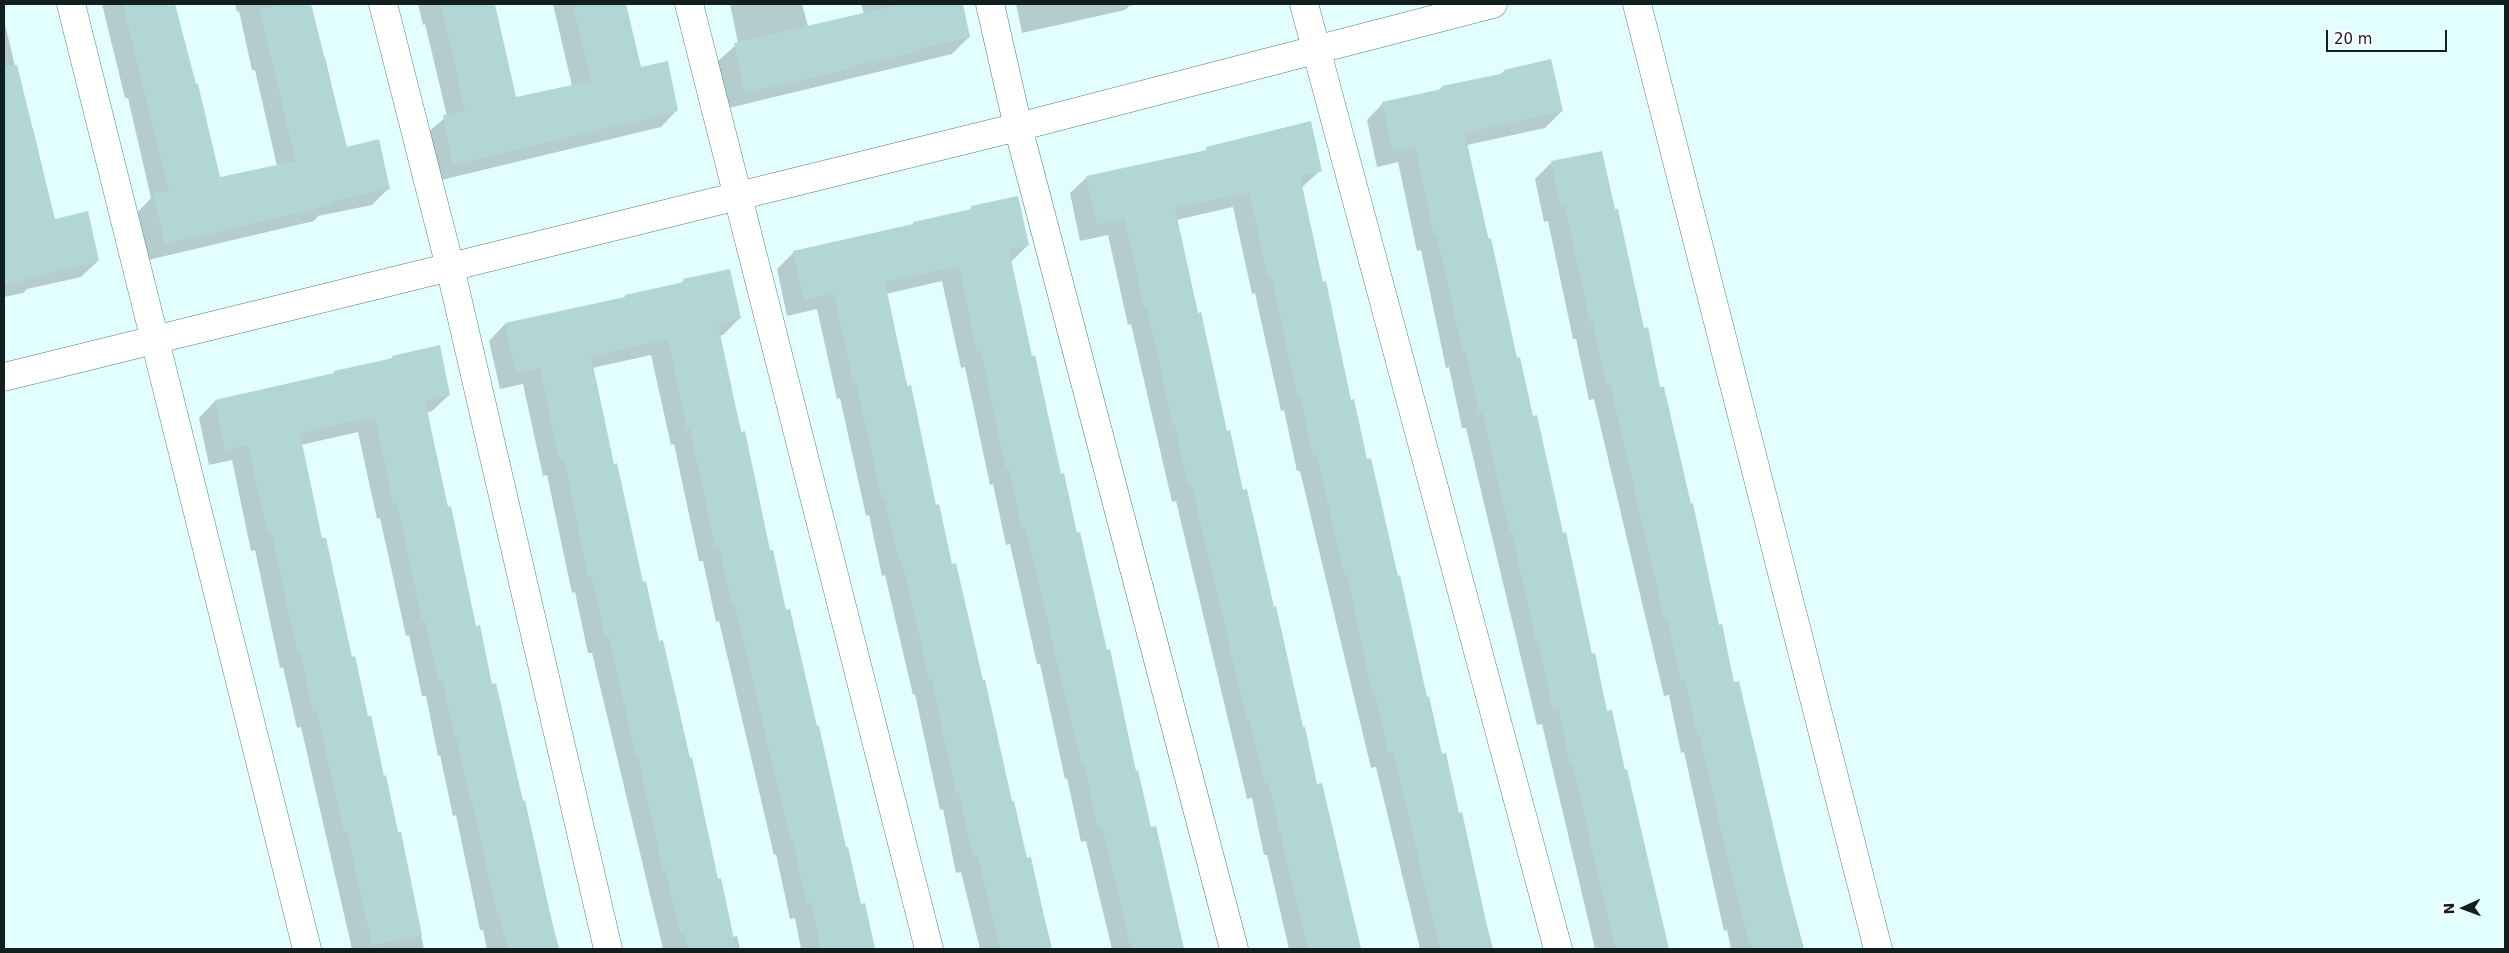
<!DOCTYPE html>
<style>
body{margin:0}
#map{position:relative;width:2509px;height:953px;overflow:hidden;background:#e2fffe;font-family:"DejaVu Sans",sans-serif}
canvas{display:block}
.frame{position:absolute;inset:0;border:5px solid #121f1f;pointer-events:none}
.north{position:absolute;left:2439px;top:883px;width:50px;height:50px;-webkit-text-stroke:4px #fff;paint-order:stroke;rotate:268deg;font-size:14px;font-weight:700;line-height:20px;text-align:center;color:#121f1f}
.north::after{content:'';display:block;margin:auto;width:18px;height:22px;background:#121f1f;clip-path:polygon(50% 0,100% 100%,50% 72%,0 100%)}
.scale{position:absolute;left:2326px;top:30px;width:121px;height:22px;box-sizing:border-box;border:2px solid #121f1f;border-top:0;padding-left:6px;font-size:15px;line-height:18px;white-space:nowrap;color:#121f1f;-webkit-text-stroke:4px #fff;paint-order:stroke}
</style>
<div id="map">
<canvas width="2509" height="953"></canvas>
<div class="frame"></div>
<div class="north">N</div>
<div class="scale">20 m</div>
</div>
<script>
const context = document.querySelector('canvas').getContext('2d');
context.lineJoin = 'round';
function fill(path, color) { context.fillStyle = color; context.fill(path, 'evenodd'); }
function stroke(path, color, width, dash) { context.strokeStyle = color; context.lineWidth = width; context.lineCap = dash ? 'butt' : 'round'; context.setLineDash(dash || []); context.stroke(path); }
const shadow = new Path2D(`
 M 102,4 L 174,4 L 219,179 L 277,166 L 255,70 L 252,70 L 239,11 L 237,12 L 235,4 L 309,4 L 322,58 L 325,57 L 346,148 L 388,189 L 372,205 L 318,216 L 314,221 L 148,260 L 138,212 L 151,198 L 128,98 L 125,98 Z
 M 418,4 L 492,4 L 516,99 L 572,86 L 553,4 L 625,4 L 640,68 L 677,110 L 661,127 L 437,181 L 427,133 L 447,116 L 425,24 L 423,25 Z
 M 730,4 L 802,4 L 808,26 L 864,14 L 861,4 L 962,4 L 969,37 L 952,54 L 729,108 L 718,61 L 738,43 Z
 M 1016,4 L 1140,4 L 1129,6 L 1125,10 L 1022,33 Z
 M 4,20 L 30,129 L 33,129 L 54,220 L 98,261 L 81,277 L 27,289 L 23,293 L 4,297 Z
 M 1504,71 L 1562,111 L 1545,128 L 1467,145 L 1516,359 L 1606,713 L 1624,771 L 1626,771 L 1668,949 L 1595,949 L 1542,724 L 1537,725 L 1466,428 L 1462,428 L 1449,367 L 1446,368 L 1421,250 L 1417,251 L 1398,162 L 1377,167 L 1367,120 L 1383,103 L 1438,91 L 1442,87 L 1500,75 Z
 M 1207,148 L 1321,170 L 1301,188 L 1350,402 L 1426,698 L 1493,949 L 1420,949 L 1376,767 L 1371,768 L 1300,471 L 1297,471 L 1284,410 L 1281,411 L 1255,293 L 1252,294 L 1233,207 L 1176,220 L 1226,432 L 1316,786 L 1321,785 L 1361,949 L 1289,949 L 1267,855 L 1264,855 L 1252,798 L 1247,799 L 1176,501 L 1172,502 L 1131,324 L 1128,325 L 1108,235 L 1080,241 L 1070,193 L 1087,177 L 1204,152 Z
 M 1551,163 L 1643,330 L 1718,626 L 1804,949 L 1731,949 L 1727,930 L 1724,931 L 1684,752 L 1681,753 L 1669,695 L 1664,696 L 1594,399 L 1589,400 L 1576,339 L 1573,339 L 1548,221 L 1544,222 L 1535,179 Z
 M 972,207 L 1028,245 L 1011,262 L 1031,357 L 1135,772 L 1150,829 L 1155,828 L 1184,949 L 1112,949 L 1086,841 L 1081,842 L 1067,778 L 1065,779 L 1040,664 L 1037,664 L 1010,544 L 1006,545 L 993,484 L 990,485 L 965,367 L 961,368 L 942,281 L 886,294 L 935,506 L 1011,803 L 1026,860 L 1030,859 L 1052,949 L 980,949 L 961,872 L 956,873 L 943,809 L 940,810 L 915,694 L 913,695 L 885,575 L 882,576 L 869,515 L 866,516 L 840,398 L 837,399 L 817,309 L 787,316 L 777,269 L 794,252 L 968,212 Z
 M 684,280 L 740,318 L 723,335 L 719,336 L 769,552 L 860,905 L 864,904 L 875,949 L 801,949 L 795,918 L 790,919 L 776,854 L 774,855 L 719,621 L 716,622 L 703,561 L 699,561 L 674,444 L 671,445 L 651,355 L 592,368 L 613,465 L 717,880 L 732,937 L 737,936 L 740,949 L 663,949 L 592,653 L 588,653 L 575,592 L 572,593 L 547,475 L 543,476 L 523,384 L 500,389 L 489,341 L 505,324 L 623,298 L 626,296 L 680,284 Z
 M 393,357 L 449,395 L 432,411 L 426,413 L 475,627 L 559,949 L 487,949 L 483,930 L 480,930 L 456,815 L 453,816 L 440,755 L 438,756 L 426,696 L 422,696 L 409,635 L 406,636 L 380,518 L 377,519 L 358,432 L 301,445 L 321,540 L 351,659 L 397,834 L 400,833 L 424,949 L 352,949 L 301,727 L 297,728 L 283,667 L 280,668 L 255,550 L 251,551 L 232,460 L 209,465 L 199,418 L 215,401 L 332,375 L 389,360 Z`);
const building = new Path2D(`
 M 123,4 L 175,4 L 196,84 L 198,84 L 220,177 L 296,161 L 259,9 L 283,4 L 311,4 L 347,147 L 379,139 L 390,189 L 331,201 L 332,205 L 165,244 L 153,194 L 169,191 Z
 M 441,4 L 495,4 L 516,97 L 591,81 L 573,4 L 626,4 L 641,67 L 668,61 L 678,111 L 453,165 L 443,115 L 465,111 Z
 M 902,4 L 963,4 L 970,37 L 912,50 L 912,53 L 849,67 L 849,69 L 745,93 L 734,43 Z
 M 1551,59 L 1563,111 L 1465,133 L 1488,239 L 1491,238 L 1517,358 L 1520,357 L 1533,416 L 1537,415 L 1563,533 L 1566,532 L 1592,654 L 1595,653 L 1607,711 L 1612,710 L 1625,770 L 1627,769 L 1669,949 L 1615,949 L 1573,765 L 1571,766 L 1558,708 L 1553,710 L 1539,646 L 1537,646 L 1512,532 L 1510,532 L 1482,412 L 1479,413 L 1466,352 L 1463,352 L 1437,235 L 1434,235 L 1415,147 L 1393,151 L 1382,102 L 1442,89 L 1442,86 L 1505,73 L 1504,70 Z
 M 17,65 L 55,219 L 88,211 L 99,261 L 4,285 L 4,67 Z
 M 1311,121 L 1322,171 L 1300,176 L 1323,282 L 1326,281 L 1351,400 L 1354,399 L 1367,459 L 1371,458 L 1398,576 L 1400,575 L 1427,697 L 1429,696 L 1442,754 L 1446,753 L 1459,813 L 1462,812 L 1492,949 L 1440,949 L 1393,751 L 1388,753 L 1374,689 L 1371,689 L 1347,575 L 1344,575 L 1317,455 L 1313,456 L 1300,395 L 1297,395 L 1272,278 L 1268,278 L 1249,192 L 1175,208 L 1198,313 L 1201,312 L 1227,431 L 1230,430 L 1243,490 L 1247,489 L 1274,607 L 1276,606 L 1303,727 L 1305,727 L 1317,784 L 1322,783 L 1361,949 L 1308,949 L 1268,782 L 1264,783 L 1250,720 L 1247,720 L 1192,486 L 1188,486 L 1175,425 L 1173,426 L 1147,308 L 1144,309 L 1125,219 L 1097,225 L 1086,176 L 1207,150 L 1206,147 Z
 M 1602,151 L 1615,209 L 1618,209 L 1644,328 L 1648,327 L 1660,387 L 1664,387 L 1691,504 L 1693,503 L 1719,625 L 1722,624 L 1734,682 L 1739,681 L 1802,949 L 1751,949 L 1727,856 L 1700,736 L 1698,737 L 1685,680 L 1681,681 L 1667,617 L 1664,618 L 1610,383 L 1606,384 L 1593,323 L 1590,323 L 1565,206 L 1560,207 L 1551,161 Z
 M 1018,196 L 1029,245 L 1009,250 L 1032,356 L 1035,355 L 1061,474 L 1064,473 L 1077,533 L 1080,532 L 1107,650 L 1110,649 L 1136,771 L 1138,770 L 1151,827 L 1156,826 L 1184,949 L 1131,949 L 1102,825 L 1097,826 L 1084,763 L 1081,763 L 1026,529 L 1022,530 L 1009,468 L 1006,469 L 981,351 L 977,352 L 959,266 L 885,282 L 907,386 L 911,385 L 936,505 L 939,504 L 952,564 L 956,563 L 983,680 L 985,680 L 1012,801 L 1014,801 L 1027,858 L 1031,857 L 1051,949 L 1000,949 L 978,856 L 973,857 L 959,793 L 956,794 L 932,679 L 929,679 L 902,560 L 898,560 L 885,499 L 882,500 L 856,382 L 853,383 L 834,293 L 804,300 L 793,251 L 913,224 L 913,222 L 972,209 L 971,206 Z
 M 730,269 L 741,318 L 718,324 L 741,432 L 745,431 L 770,550 L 773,550 L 786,610 L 790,609 L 817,726 L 819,726 L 846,847 L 848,847 L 861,904 L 865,903 L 875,949 L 821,949 L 811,902 L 806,903 L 793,839 L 790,839 L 735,605 L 732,606 L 719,545 L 715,546 L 690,428 L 687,429 L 668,339 L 591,356 L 614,464 L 617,463 L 643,582 L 646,581 L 659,641 L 663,640 L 690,758 L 692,757 L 718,879 L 721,878 L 736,949 L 688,949 L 684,933 L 680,934 L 666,871 L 663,871 L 638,757 L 636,757 L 609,637 L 605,638 L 592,577 L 588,577 L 564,459 L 559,460 L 540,368 L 516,373 L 505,323 L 625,297 L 625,295 L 684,282 L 683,279 Z
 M 440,345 L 450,395 L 425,401 L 448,507 L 451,506 L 476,626 L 480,625 L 492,684 L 496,683 L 523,801 L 525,800 L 558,949 L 507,949 L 499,914 L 497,914 L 472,800 L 470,800 L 457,739 L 455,740 L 443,680 L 438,681 L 425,620 L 422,620 L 397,503 L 393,503 L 375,416 L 300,433 L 322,538 L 326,538 L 352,657 L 355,656 L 368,716 L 371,715 L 384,776 L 386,775 L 398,832 L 401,832 L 422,935 L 372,946 L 347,831 L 344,832 L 317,711 L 313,712 L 300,651 L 297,652 L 272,534 L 268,535 L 248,445 L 225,450 L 215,400 L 334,373 L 334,371 L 393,358 L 392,356 Z`);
const minor = new Path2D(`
 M 71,4 L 307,949
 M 383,4 L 450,267 L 608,949
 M 689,4 L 929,949
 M 990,4 L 1018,127 L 1234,949
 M 1304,4 L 1558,949
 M 1637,4 L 1878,949
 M 4,377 L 1018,127 L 1493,4`);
fill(shadow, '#0003');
fill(building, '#b2d5d5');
stroke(minor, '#597979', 29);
stroke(minor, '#fff', 28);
</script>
